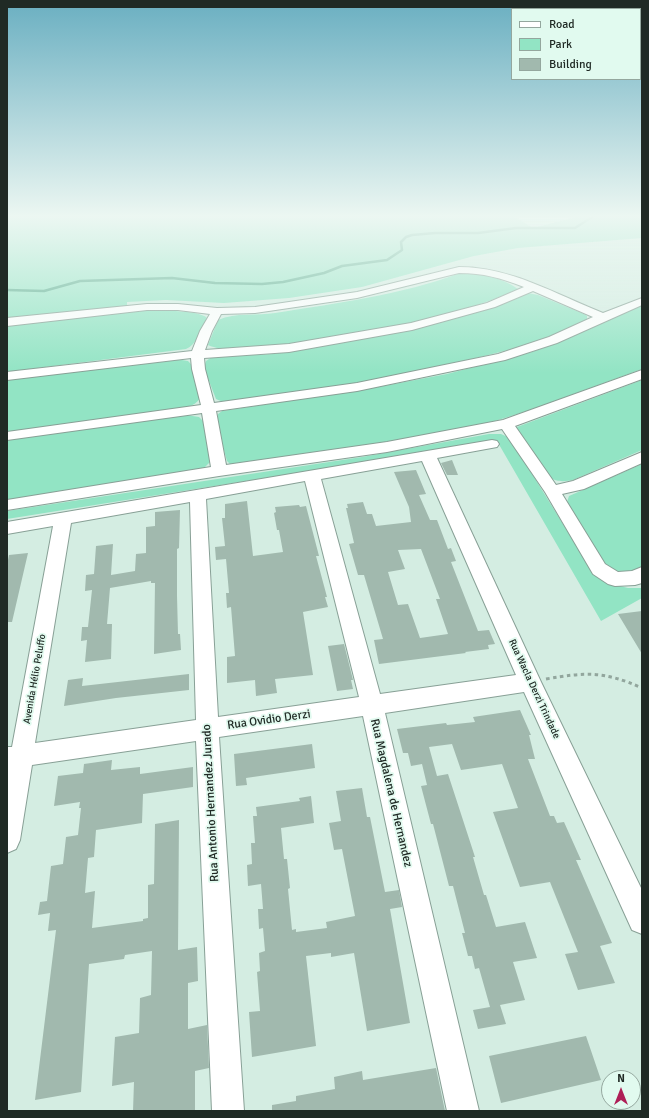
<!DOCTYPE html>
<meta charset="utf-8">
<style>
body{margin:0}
#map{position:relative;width:649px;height:1118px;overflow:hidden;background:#d4ede2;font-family:Signika,sans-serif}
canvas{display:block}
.frame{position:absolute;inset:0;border:8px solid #202a25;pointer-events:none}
.legend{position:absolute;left:511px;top:8px;width:130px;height:72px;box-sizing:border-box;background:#e1faef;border:1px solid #94a79e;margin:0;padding:5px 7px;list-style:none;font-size:12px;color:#202a25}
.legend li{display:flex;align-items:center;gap:8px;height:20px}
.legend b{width:20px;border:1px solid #94a79e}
.north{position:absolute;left:601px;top:1070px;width:40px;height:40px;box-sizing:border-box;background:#e1faef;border:1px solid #94a79e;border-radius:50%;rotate:0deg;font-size:11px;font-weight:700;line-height:16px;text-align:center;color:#202a25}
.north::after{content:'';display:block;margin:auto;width:14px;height:18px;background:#ae1f57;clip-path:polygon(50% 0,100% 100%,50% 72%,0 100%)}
</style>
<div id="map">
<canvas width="649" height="1118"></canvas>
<div class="frame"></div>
<ul class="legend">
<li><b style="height:5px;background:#fff"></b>Road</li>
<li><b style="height:11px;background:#92e4c4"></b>Park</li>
<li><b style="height:11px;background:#a1b9ae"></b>Building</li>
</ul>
<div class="north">N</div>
</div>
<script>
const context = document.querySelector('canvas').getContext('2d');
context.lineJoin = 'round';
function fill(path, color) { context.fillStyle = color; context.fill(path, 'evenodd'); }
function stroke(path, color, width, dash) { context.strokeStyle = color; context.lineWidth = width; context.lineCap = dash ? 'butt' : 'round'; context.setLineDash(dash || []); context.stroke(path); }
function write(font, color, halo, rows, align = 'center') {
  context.font = font + ' Signika,sans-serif'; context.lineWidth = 3.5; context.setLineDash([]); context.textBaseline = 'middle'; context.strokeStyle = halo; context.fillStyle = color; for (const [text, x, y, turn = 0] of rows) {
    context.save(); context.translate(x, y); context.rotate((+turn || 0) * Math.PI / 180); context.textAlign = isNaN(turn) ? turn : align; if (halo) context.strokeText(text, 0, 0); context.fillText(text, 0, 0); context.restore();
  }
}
const green = new Path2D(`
 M 7,217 L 515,217 L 533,228 L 576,217 L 642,217 L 642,238 L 518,248 L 474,256 L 362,287 L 289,298 L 224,303 L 166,300 L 127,302 L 127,306 L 7,319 Z
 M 460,273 C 480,273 501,277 518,289 C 450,320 374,331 301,342 C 277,346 229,355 208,345 L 218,320 C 236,312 257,316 275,313 C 337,303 401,295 460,273 Z
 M 528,293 L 538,295 L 584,314 L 587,316 L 587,320 L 551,337 L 516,348 L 472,359 L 367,382 L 223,402 L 216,399 L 204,368 L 206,361 L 212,357 L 272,354 L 291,351 C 371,336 453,326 528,293 Z
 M 642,304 L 642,369 L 530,410 L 495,421 L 399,441 L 231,465 L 227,461 L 216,422 L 218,414 L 222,411 L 373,388 L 447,374 L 531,352 L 558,343 Z
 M 151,310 C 162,311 200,310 207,318 C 201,328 197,345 186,349 L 7,372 L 7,325 Z
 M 176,359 L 188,361 L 191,364 L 200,398 C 197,403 193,405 188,407 L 7,432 L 7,380 Z
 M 642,380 L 642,450 L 573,480 C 568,481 561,482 555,480 C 542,476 526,443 518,431 L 517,427 Z
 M 186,415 L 199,417 L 203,421 L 212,460 L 204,468 L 7,500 L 7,440 Z
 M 489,434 L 501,434 L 510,438 L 590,568 L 612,584 L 628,588 L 642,588 L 642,598 L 601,621 L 497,441 L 7,519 L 7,511 L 362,457 Z
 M 642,464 L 642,571 L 632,574 L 609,571 L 570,509 L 567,502 L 569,496 Z`);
const stream = new Path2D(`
 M 7,290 L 44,291 L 80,281 L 172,278 L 215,283 L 262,284 L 283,282 L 324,273 L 342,266 L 387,260 L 402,250 L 401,242 L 406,237 L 412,235 L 435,233 L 478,233 L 516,228 L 575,228 L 592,217`);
const building = new Path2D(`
 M 452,460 L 458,475 L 447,475 L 441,463 Z
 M 416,470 L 426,494 L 419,495 L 430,520 L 437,520 L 448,549 L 451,548 L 456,561 L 451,562 L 478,631 L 489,630 L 495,644 L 488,645 L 489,649 L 465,652 L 466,653 L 379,664 L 374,640 L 383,639 L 364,575 L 358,575 L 349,544 L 354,543 L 346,508 L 348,508 L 347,504 L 363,502 L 367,514 L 372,514 L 376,526 L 411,522 L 409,507 L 394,472 ZM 421,549 L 440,599 L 436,599 L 448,634 L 420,638 L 408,604 L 398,605 L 388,572 L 405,569 L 398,550 Z
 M 247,501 L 253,556 L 283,552 L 279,530 L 277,530 L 274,513 L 276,512 L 275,507 L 299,505 L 300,507 L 306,506 L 319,556 L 316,556 L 327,597 L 325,597 L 328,607 L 303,612 L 313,675 L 275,679 L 277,693 L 256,696 L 255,680 L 227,683 L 227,657 L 235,656 L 231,607 L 227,608 L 226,593 L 229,593 L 226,559 L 216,560 L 215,547 L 225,546 L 222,518 L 225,518 L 225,504 Z
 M 180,510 L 179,548 L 177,549 L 177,596 L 178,634 L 180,634 L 181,650 L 154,654 L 155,583 L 151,583 L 151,581 L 110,588 L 107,624 L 112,624 L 111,659 L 85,662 L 87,640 L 81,641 L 82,627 L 88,627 L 92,590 L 85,591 L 86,575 L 94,574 L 96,546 L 113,544 L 111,575 L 135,571 L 136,554 L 146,553 L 146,527 L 155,526 L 155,512 Z
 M 28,553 L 12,622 L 7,622 L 7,565 L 9,555 Z
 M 642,611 L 642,654 L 618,614 Z
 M 344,644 L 353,680 L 351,680 L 353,689 L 337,691 L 328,646 Z
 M 189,674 L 189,690 L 116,698 L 64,706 L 68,680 L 83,678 L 82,686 Z
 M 520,710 L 531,735 L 529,735 L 535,759 L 528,759 L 550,816 L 554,816 L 557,823 L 564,822 L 581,860 L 576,860 L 612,943 L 600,946 L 615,983 L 578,990 L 565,954 L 578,952 L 550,882 L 520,887 L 493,812 L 518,808 L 502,764 L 461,770 L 452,744 L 429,747 L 437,776 L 448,774 L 475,857 L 473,857 L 484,895 L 486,895 L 496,927 L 525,922 L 537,958 L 513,962 L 525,1000 L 500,1005 L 506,1024 L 478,1029 L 473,1010 L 490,1007 L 479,968 L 475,969 L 472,956 L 468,956 L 462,933 L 465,933 L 453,886 L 449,886 L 433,824 L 431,824 L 421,786 L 427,785 L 422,764 L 411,766 L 408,753 L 403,753 L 397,729 L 446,723 L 447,725 L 475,722 L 473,717 Z
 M 312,744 L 315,768 L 246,778 L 247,785 L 236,786 L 234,754 Z
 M 112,760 L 111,770 L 140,767 L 140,774 L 193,767 L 193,787 L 143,794 L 142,823 L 96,830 L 94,857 L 88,858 L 85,893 L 95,891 L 92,928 L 143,921 L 143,919 L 148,918 L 148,885 L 154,884 L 155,824 L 179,820 L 178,950 L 197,947 L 198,981 L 188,983 L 188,1029 L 207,1025 L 209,1068 L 195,1071 L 195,1111 L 133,1111 L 134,1082 L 112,1086 L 115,1037 L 139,1033 L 140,998 L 151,995 L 152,951 L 125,955 L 124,959 L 89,964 L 81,1092 L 35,1100 L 56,930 L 48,931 L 50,913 L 38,915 L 40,902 L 47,901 L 51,866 L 63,864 L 66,837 L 78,835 L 81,808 L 79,808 L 80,802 L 54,806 L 58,776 L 83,773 L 84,764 Z
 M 362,788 L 367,817 L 370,817 L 385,892 L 399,890 L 402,907 L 390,909 L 410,1023 L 367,1031 L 354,953 L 331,957 L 331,953 L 306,956 L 316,1046 L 252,1057 L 249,1012 L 260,1011 L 257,972 L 260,971 L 259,953 L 265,951 L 263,928 L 259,929 L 258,909 L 263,909 L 261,884 L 248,886 L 247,865 L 252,864 L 251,843 L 255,843 L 253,816 L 257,816 L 256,807 L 300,801 L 299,798 L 311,796 L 314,823 L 281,828 L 284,859 L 287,859 L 290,888 L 288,889 L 292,930 L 296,929 L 296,932 L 327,928 L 326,922 L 355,916 L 342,849 L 334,850 L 329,823 L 341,821 L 336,791 Z
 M 586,1036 L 601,1080 L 501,1103 L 489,1056 Z
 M 436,1068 L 445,1111 L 272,1111 L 272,1105 L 296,1101 L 296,1096 L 335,1089 L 334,1077 L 362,1071 L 363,1080 Z`);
const path = new Path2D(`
 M 546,679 C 586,672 604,671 642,688`);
const minor = new Path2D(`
 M 459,267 C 511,267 555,294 603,313 L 642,298 L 642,305 L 557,343 L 505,360 L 357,391 L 216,411 L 226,465 L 387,442 L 503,420 L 642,370 L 642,379 L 515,426 L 556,485 L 573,481 L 642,452 L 642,463 L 584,489 L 562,494 L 605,564 L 618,572 L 632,571 L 642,567 L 642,583 L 635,585 L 615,586 L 608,584 L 593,574 L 545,492 L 502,429 L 387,452 L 219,476 L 7,510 L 7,500 L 211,467 L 202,413 L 7,440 L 7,432 L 201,405 L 192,369 L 191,358 L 7,380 L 7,372 L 192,351 L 200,331 L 210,314 L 178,310 L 147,310 L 7,326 L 7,318 L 147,304 L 178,304 L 217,308 L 255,307 L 357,292 ZM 459,273 C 484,273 500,278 524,287 L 487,303 L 411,323 L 289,344 L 205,350 L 212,331 L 221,314 L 255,313 L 357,298 ZM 533,291 L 593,317 L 549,337 L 498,354 L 357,383 L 214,403 L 205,369 L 204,358 L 289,352 L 412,330 L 495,307 Z
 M 492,440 L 497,441 L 499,444 L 497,447 L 437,458 L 541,682 L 642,890 L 642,934 L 632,930 L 524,692 L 385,713 L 479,1111 L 447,1111 L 363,716 L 219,737 L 244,1111 L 212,1111 L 196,741 L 32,765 L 20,840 L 16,849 L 7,853 L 7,747 L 12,747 L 53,526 L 7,534 L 7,522 ZM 422,461 L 516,675 L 380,694 L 321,479 ZM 305,481 L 359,697 L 218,717 L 206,499 ZM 190,502 L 196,720 L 35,743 L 71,523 Z`);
const streetNames = [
 ["Avenida Hélio Peluffo",35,679,-80],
 ["Rua Wacla Derzi Trindade",534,689,65]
];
const nearStreetnames = [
 ["Rua Ovidio Derzi",269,720,-8],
 ["Rua Magdalena de Hernandez",391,793,77],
 ["Rua Antonio Hernandez Jurado",211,803,-93]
];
fill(green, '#92e4c4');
stroke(stream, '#4ea787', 2.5);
fill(building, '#a1b9ae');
stroke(minor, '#88a096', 2);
stroke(path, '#92a69d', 3, [3.5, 3.5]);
fill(minor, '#fff');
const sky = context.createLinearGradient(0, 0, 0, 373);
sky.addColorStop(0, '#6aafc1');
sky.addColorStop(0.58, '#ecf7f2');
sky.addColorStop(1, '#ecf7f200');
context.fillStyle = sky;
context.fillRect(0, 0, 649, 373);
write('10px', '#202a25', '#e1faef', streetNames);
write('12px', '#202a25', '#e1faef', nearStreetnames);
</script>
